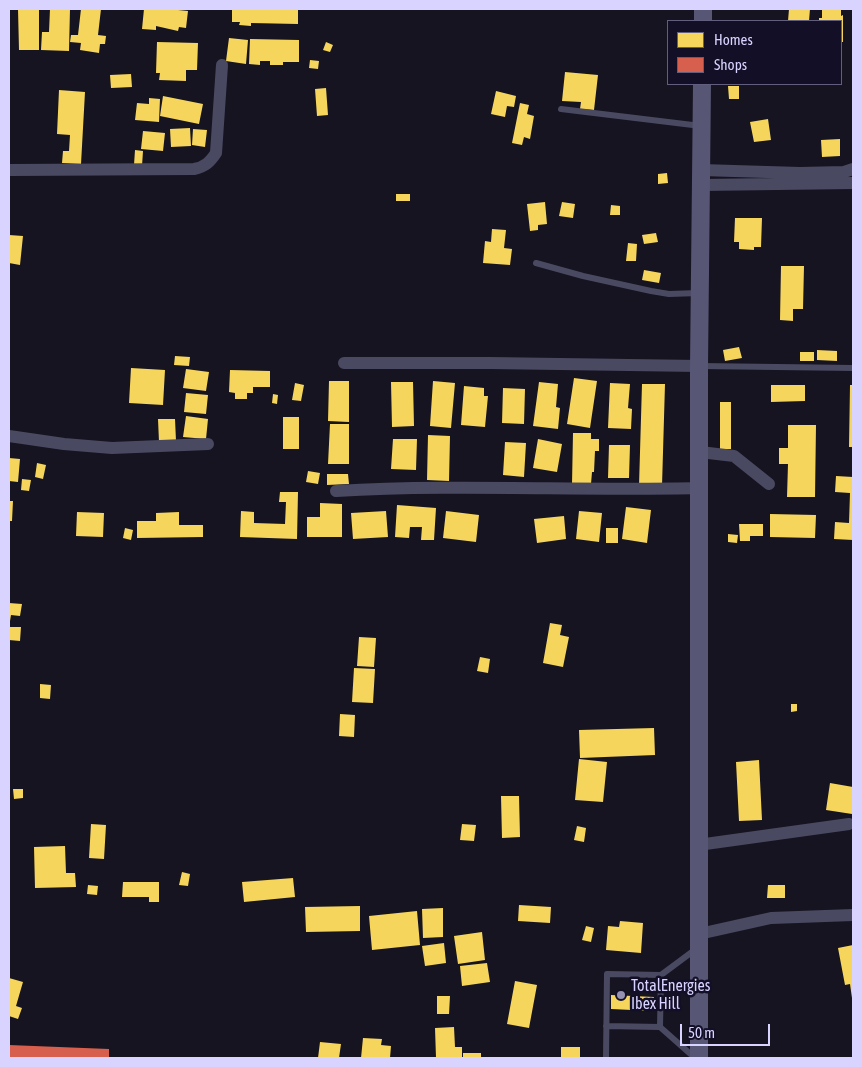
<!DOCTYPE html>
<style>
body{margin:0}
#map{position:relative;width:862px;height:1067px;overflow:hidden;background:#161421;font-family:"Asap Condensed",sans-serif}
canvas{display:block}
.frame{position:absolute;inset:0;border:10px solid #d9d4ff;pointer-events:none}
.legend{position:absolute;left:667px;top:20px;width:175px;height:65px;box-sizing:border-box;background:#130f26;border:1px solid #625e7d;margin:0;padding:6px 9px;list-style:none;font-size:15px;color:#d9d4ff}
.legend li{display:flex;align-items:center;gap:10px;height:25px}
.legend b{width:25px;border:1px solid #625e7d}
.scale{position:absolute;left:680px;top:1024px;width:90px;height:22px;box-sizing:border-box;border:2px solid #d9d4ff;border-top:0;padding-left:6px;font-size:15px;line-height:18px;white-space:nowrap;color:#d9d4ff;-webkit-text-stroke:4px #130f26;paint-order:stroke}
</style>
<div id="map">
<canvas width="862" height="1067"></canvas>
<div class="frame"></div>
<ul class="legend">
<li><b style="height:14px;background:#f6d55c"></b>Homes</li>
<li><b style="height:14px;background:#d6604d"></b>Shops</li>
</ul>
<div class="scale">50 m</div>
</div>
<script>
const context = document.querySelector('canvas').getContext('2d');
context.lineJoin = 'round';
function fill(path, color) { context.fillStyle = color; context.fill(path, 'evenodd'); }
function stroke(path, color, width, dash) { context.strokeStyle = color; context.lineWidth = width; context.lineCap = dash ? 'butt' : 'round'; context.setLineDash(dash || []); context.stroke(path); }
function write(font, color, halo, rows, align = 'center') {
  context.font = font + ' "Asap Condensed",sans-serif'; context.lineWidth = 5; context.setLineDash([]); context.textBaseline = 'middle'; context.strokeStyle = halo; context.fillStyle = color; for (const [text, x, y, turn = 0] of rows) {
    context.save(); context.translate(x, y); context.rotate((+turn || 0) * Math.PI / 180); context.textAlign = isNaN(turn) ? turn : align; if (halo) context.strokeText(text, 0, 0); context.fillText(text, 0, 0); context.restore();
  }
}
const homes = new Path2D(`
 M 18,9 L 39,9 L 39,50 L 19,50 Z
 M 50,9 L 70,9 L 69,51 L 41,50 L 42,32 L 49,32 Z
 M 81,9 L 101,9 L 98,35 L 106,36 L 105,44 L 100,44 L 99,53 L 80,50 L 81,43 L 70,42 L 71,35 L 78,35 Z
 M 144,9 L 178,9 L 178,10 L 188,11 L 186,28 L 179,27 L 178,31 L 156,26 L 156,30 L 142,29 Z
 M 232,9 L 298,9 L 298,24 L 251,23 L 251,26 L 239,25 L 240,22 L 232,22 Z
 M 789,9 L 810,9 L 809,21 L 788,21 Z
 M 822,9 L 841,9 L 841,16 L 843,15 L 843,42 L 841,42 L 841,21 L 819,21 L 819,18 L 822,18 Z
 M 229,38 L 248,40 L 246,64 L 226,61 Z
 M 250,39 L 299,40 L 299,62 L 283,62 L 283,65 L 270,65 L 270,61 L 260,61 L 260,65 L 249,64 Z
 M 157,42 L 198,43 L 197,70 L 186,70 L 186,81 L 159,80 L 160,73 L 156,73 Z
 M 326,42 L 333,45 L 330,52 L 323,50 Z
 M 310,60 L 319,61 L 318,69 L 309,68 Z
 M 565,72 L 598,75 L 594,110 L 580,109 L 581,102 L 562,101 Z
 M 131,74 L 132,87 L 111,88 L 110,75 Z
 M 728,86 L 739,86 L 739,99 L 729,99 Z
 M 326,88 L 328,115 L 317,116 L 315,89 Z
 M 59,90 L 85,92 L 81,164 L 62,163 L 63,151 L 69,151 L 70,135 L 57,134 Z
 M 496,91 L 516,96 L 514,107 L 507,106 L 505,117 L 491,114 Z
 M 163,96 L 203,104 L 199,124 L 160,116 Z
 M 149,98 L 160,99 L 159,122 L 135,120 L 137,103 L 149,104 Z
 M 520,103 L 529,105 L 527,114 L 534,116 L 530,139 L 524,137 L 522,145 L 512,143 Z
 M 768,119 L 771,140 L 754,142 L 750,122 Z
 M 190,128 L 191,146 L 171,147 L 170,129 Z
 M 193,129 L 207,130 L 205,147 L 192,145 Z
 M 143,131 L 165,133 L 163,151 L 141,149 Z
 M 840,139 L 840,156 L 822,157 L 821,140 Z
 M 135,150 L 143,151 L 142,166 L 134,165 Z
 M 667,173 L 668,183 L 658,184 L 658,174 Z
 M 396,194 L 410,194 L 410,201 L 396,201 Z
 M 545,202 L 547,224 L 538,225 L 538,230 L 530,231 L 527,204 Z
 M 562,202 L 575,204 L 573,218 L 559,216 Z
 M 611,205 L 620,206 L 620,215 L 610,215 Z
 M 735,218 L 762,218 L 761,247 L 754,247 L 754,250 L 739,249 L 739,242 L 734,242 Z
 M 492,229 L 506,230 L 504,248 L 512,249 L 510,265 L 483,263 L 485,241 L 491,242 Z
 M 656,233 L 658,242 L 644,244 L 642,235 Z
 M 9,235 L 23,236 L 20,265 L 9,263 Z
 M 628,243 L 637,244 L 636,261 L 626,261 Z
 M 781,266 L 804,266 L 803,309 L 793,309 L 793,321 L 780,320 Z
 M 644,270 L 661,273 L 659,283 L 642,280 Z
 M 739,347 L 742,358 L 725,361 L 723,350 Z
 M 817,350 L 837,351 L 837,361 L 817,360 Z
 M 800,352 L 814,352 L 814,361 L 800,361 Z
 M 175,356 L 190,357 L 189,366 L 174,365 Z
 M 131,368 L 165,370 L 163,405 L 129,403 Z
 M 186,369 L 209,372 L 206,391 L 183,388 Z
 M 230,370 L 270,371 L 270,387 L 253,387 L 253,393 L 247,393 L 247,399 L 235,399 L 235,393 L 229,392 Z
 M 574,378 L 597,381 L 590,428 L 567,424 Z
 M 329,381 L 349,381 L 349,422 L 328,421 Z
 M 433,381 L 455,383 L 451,428 L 430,426 Z
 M 391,382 L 413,382 L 414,426 L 392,427 Z
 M 539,382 L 558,384 L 556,407 L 560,408 L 558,429 L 533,426 Z
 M 295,383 L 304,385 L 301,401 L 292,400 Z
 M 610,383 L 630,384 L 628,408 L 632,409 L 631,429 L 608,428 Z
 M 642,384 L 665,384 L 662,486 L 639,486 Z
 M 771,385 L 805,385 L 805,401 L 771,402 Z
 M 850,385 L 853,385 L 853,447 L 849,447 Z
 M 464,386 L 484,388 L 484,396 L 488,396 L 485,427 L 461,425 Z
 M 503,388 L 525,389 L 524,424 L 502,423 Z
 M 186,393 L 208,395 L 206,414 L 184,412 Z
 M 273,394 L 278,395 L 277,404 L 272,403 Z
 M 720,402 L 731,402 L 731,449 L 720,449 Z
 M 186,416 L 208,419 L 206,439 L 183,437 Z
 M 283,417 L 299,417 L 299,449 L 283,449 Z
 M 158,419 L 175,419 L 176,441 L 159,442 Z
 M 330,424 L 349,424 L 349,464 L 328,464 Z
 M 788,425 L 816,425 L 815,497 L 787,497 L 788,464 L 779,464 L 779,448 L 788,448 Z
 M 573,433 L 591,433 L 591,439 L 599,439 L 599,451 L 595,451 L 594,472 L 592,472 L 591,484 L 572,484 Z
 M 428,435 L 450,436 L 449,481 L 427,480 Z
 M 393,439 L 417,439 L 416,470 L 391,469 Z
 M 538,439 L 562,444 L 557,472 L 533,468 Z
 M 505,442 L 526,443 L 524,477 L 503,475 Z
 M 609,445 L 630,445 L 629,478 L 608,478 Z
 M 9,458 L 20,459 L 18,482 L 9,481 Z
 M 37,463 L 46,465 L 43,479 L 35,477 Z
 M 308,471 L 320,473 L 318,484 L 306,482 Z
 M 327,474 L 348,474 L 349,484 L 327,485 Z
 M 836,476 L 853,477 L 853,540 L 834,539 L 835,522 L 849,523 L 850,493 L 835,492 Z
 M 22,479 L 31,480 L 29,491 L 21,490 Z
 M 280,492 L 298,492 L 297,539 L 240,537 L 241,511 L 254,512 L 254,523 L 285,524 L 286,502 L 279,502 Z
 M 9,501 L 13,501 L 12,521 L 9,521 Z
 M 320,503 L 342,504 L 342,537 L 307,537 L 307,517 L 320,517 Z
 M 397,505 L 436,508 L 434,540 L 421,540 L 422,527 L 410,527 L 409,538 L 395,537 Z
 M 626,507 L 651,510 L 647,543 L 622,539 Z
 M 386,511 L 388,537 L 353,539 L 351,513 Z
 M 446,511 L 479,515 L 476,542 L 443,538 Z
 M 579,511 L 602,513 L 599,542 L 576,539 Z
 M 77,512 L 104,513 L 103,537 L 76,536 Z
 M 179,512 L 179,525 L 203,525 L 203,537 L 137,538 L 137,521 L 156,521 L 156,513 Z
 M 770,514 L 816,515 L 815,538 L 770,537 Z
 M 564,516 L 566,539 L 537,543 L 534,519 Z
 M 739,524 L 763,524 L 763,536 L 750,536 L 750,541 L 740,541 Z
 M 125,528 L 133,530 L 131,540 L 123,538 Z
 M 606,528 L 618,528 L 618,543 L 606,543 Z
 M 728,534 L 738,535 L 737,543 L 728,542 Z
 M 9,603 L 22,604 L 20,616 L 11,615 L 10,621 L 9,621 Z
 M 550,623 L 562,625 L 560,635 L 569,637 L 563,667 L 543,663 Z
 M 9,627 L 21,627 L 20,641 L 9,640 Z
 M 359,637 L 376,638 L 374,667 L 357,666 Z
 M 480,657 L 490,659 L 488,673 L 477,671 Z
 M 354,668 L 375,669 L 373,703 L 352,702 Z
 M 40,684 L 51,685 L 50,699 L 40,698 Z
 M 791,704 L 797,704 L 797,711 L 791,712 Z
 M 340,714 L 355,715 L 354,737 L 339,736 Z
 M 654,728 L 655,755 L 580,758 L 579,730 Z
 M 579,759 L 607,762 L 603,802 L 575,800 Z
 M 759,760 L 762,820 L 739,821 L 736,762 Z
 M 830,783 L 853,787 L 852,814 L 826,810 Z
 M 13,789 L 23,789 L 23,798 L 14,799 Z
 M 501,796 L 519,796 L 520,837 L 502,838 Z
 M 91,824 L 106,825 L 104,859 L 89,858 Z
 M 462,824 L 476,825 L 474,841 L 460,840 Z
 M 577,826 L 586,828 L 584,842 L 574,840 Z
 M 65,846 L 66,873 L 75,873 L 76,887 L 35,888 L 34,847 Z
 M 182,872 L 190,874 L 188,886 L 179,885 Z
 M 293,878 L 295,897 L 244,902 L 242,882 Z
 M 123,882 L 159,882 L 159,902 L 149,902 L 149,897 L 122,897 Z
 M 88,885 L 98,886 L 97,895 L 87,894 Z
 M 768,885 L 785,885 L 785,898 L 767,898 Z
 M 519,905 L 551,907 L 550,923 L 518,921 Z
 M 360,906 L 360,931 L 306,932 L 305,907 Z
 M 443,908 L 443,937 L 423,938 L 422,909 Z
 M 417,911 L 420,945 L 372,950 L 369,916 Z
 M 620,921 L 643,923 L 641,953 L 606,950 L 608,926 L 619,927 Z
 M 586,926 L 594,928 L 591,942 L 582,940 Z
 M 482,932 L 485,960 L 458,964 L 454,936 Z
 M 444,943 L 446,963 L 425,966 L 422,946 Z
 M 853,945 L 853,998 L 852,998 L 850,984 L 845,985 L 838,948 Z
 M 487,963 L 490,982 L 462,986 L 460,966 Z
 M 9,978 L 23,982 L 16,1006 L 22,1008 L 18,1019 L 9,1016 Z
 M 515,981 L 537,985 L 529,1028 L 507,1024 Z
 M 611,995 L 654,997 L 653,1011 L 611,1009 Z
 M 437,996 L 450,996 L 449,1014 L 437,1014 Z
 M 454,1027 L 455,1047 L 462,1047 L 462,1058 L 436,1058 L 435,1028 Z
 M 363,1038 L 382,1039 L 381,1045 L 391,1046 L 390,1058 L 361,1058 Z
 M 320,1042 L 341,1044 L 339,1058 L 318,1058 Z
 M 561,1047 L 580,1047 L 580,1058 L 561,1058 Z
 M 463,1053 L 481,1053 L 481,1058 L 463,1058 Z`);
const shops = new Path2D(`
 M 9,1045 L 109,1049 L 109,1058 L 9,1058 Z`);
const lane = new Path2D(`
 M 561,109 L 701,126
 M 536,263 L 583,276 L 651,291 L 669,294 L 699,293
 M 700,366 L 853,368
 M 661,975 L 696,949
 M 660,1027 L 695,1058
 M 606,1058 L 607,974 L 661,975 L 660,1027 L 606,1026`);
const street = new Path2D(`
 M 9,170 L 194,169 C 205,167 210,162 216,153 L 222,65
 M 701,170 L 800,173 L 844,172 L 853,169
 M 701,185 L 853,183
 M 344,363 L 490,363 L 699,366
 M 9,436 L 64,444 L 112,448 L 208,444
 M 700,452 L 734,456 L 769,484
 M 336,491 C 457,484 579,491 700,488
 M 698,845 L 849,824
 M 699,934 L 771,918 L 853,915`);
const secondary = new Path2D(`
 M 703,21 L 703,9
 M 699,1058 L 699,366 L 702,84`);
const markers = [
 [621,995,5,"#9591b1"]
];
const poiNames = [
 ["TotalEnergies",631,986],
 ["Ibex Hill",631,1004]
];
fill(homes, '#f6d55c');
fill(shops, '#d6604d');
stroke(lane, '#4a4962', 6);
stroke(street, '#4a4962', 12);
stroke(secondary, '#575674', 18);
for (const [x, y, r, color] of markers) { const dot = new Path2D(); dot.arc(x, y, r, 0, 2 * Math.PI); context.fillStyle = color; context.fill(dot); stroke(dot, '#130f26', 2); }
write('16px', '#d9d4ff', '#130f26', poiNames, 'left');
</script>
